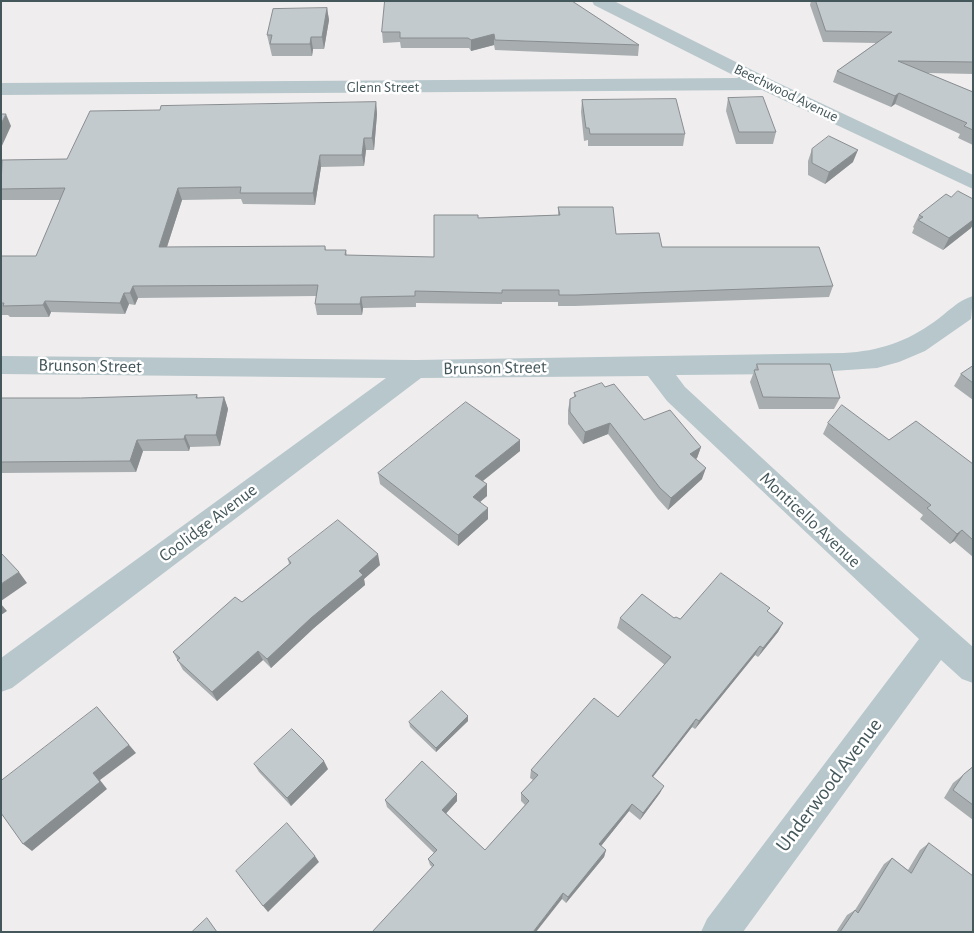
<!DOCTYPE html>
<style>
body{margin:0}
#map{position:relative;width:974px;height:933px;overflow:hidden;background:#f0edee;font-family:"Alegreya Sans",sans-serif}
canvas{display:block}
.frame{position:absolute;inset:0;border:2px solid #44575b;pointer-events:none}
</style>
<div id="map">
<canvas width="974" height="933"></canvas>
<div class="frame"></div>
</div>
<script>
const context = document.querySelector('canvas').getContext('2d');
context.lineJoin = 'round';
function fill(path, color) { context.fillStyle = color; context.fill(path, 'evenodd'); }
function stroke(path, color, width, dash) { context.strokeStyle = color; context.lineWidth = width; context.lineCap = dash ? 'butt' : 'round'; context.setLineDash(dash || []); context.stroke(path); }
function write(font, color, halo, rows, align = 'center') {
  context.font = font + ' "Alegreya Sans",sans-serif'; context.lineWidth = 5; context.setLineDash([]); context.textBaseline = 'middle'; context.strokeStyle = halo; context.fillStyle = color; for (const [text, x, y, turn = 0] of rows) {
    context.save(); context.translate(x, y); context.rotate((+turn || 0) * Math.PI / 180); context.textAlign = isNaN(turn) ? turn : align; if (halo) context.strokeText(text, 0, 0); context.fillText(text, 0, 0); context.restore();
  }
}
const minor = new Path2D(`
 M 592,1 L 614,1 L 772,80 L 973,175 L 973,189 L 762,90 L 1,95 L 1,83 L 739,78 L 594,5 Z
 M 973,296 L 971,319 L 925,351 L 899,362 L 877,368 L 789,374 L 676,375 L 685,387 L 839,529 L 973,647 L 973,683 L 962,679 L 941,660 L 743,932 L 701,932 L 707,919 L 919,639 L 667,401 L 648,376 L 421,378 L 12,688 L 1,692 L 1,658 L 386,378 L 1,374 L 1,356 L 416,360 L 844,353 C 879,351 906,342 934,322 C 947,313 958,300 973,296 Z`);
const wall = new Path2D(`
 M 385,1 L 639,45 L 638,56 L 495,50 L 494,45 L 471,51 L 469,48 L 401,48 L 400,42 L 383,43 L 382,32 Z
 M 811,1 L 973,1 L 973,74 L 927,73 L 973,92 L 973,145 L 958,138 L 960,134 L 895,104 L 891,107 L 833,82 L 837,71 L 876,43 L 823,42 L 810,5 Z
 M 327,8 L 329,20 L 324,49 L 313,49 L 312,56 L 272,56 L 267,35 Z
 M 728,98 L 776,132 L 773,144 L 736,144 L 726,111 Z
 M 582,100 L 685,134 L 683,146 L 588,146 L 588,140 L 584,141 L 581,112 Z
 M 376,102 L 377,114 L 374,150 L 366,150 L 364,166 L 321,167 L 315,205 L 243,204 L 241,199 L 182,200 L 167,247 L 325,246 L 326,250 L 346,250 L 347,256 L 434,257 L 478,218 L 558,215 L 558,207 L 616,234 L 662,247 L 833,286 L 829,297 L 575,306 L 558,306 L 558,302 L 502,302 L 502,304 L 416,303 L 416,307 L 363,308 L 362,315 L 317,315 L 315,304 L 316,296 L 138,298 L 135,305 L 129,304 L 125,314 L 51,312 L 49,317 L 10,317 L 8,315 L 1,315 L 1,256 L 36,256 L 60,200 L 1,200 L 1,161 L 67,159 L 160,110 Z
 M 812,149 L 853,162 L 825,184 L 808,175 L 808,161 Z
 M 919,215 L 971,228 L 943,250 L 912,233 L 914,228 L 913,227 Z
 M 757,364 L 840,398 L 834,409 L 759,409 L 750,382 Z
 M 973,366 L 973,400 L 954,386 L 961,374 Z
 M 605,387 L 644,420 L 701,447 L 697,458 L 696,459 L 702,479 L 668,510 L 658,499 L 608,434 L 583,444 L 568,424 L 568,410 L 570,399 L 574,397 L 574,393 Z
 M 197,395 L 198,398 L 224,397 L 228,409 L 220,446 L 190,447 L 189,451 L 143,451 L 136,472 L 1,473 L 1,398 L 80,398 Z
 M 828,423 L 973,464 L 973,557 L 954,541 L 950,544 L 920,519 L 923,515 L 823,434 Z
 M 520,440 L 520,451 L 483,481 L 487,496 L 480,502 L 488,519 L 458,546 L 380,484 L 378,473 Z
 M 288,559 L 380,565 L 364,579 L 365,585 L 314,628 L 271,668 L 263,660 L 217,701 L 183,670 L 173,652 L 242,602 L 289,564 Z
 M 768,612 L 783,623 L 778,632 L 758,657 L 755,655 L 695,729 L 692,727 L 653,777 L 660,793 L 640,820 L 629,811 L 601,846 L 606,850 L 604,857 L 566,903 L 562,899 L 432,867 L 430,865 L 428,859 L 434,853 L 387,807 L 385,800 L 457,794 L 457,801 L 446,813 L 485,850 L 525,805 L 521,801 L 521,793 L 533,780 L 530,778 L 531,770 L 618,717 L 665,665 L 617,628 L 620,618 L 674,618 L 680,619 Z
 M 468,716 L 468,721 L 436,752 L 410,727 L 409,722 Z
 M 254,764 L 328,769 L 291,806 L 259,772 Z
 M 973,767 L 973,820 L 944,798 L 953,783 Z
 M 929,843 L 973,932 L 836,932 L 847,915 L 855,910 L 884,864 L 892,858 L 908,870 L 920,850 Z`);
const shadedWall = new Path2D(`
 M 327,8 L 329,20 L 324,49 L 322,37 Z
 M 494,34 L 494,45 L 471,51 L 471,40 Z
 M 311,37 L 313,49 L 312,56 L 310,44 Z
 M 899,93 L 895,104 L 891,107 L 895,96 Z
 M 376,102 L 377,114 L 374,150 L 372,138 Z
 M 6,114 L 11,126 L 1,148 L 1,124 Z
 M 364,138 L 366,150 L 364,166 L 362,155 Z
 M 858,150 L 853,162 L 825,184 L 829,172 Z
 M 320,155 L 321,167 L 315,205 L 313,193 Z
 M 178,188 L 182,200 L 163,259 L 159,247 Z
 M 973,217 L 973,225 L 971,228 L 943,250 L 949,238 Z
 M 133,286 L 138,298 L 135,305 L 130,293 Z
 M 124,293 L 129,304 L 125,314 L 120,303 Z
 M 361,297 L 363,308 L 362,315 L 360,304 Z
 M 45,301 L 51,312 L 49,317 L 43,305 Z
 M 224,397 L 228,409 L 220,446 L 216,435 Z
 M 610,423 L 608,434 L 583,444 L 585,432 Z
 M 185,435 L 190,447 L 189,451 L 184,439 Z
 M 137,440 L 143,451 L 136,472 L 130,461 Z
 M 520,440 L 520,451 L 475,487 L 475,476 Z
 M 701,447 L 697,458 L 687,465 L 690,454 Z
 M 706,468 L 702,479 L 668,510 L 671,498 Z
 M 487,484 L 487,496 L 473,508 L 473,497 Z
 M 488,508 L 488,519 L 458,546 L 458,535 Z
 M 962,530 L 954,541 L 950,544 L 957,534 Z
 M 378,554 L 380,565 L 364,579 L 365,585 L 314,628 L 271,668 L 267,659 L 359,571 Z
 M 19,572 L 27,583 L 1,601 L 1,584 Z
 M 1,604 L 7,611 L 1,615 Z
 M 783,623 L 778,632 L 758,657 L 763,648 Z
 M 760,646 L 755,655 L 695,729 L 699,721 Z
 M 258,651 L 263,660 L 217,701 L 212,692 Z
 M 97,707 L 136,753 L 100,780 L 107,789 L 32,851 L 23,844 L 93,773 Z
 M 468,716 L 468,721 L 436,752 L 436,748 Z
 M 696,719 L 692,727 L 648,783 L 652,776 Z
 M 324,761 L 328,769 L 291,806 L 287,798 Z
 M 664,786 L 660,793 L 640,820 L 643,813 Z
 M 457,794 L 457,801 L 443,817 L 442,810 Z
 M 632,804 L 629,811 L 597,851 L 599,844 Z
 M 606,850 L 604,857 L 566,903 L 568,897 Z
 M 315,856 L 319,862 L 268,912 L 263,906 Z
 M 563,893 L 562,899 L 536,932 L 533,932 Z`);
const building = new Path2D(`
 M 385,1 L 572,1 L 639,45 L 495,40 L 494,34 L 471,40 L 468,38 L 400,38 L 400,32 L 382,32 Z
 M 816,1 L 973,1 L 973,62 L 898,61 L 973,92 L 973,130 L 964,126 L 967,123 L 899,93 L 895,96 L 837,71 L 892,32 L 826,31 Z
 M 327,8 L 322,37 L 311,37 L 310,44 L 270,44 L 272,35 L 267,35 L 273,9 Z
 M 763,97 L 776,132 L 739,132 L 728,98 Z
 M 676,99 L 685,134 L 590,134 L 589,128 L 586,128 L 582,100 Z
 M 376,102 L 372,138 L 364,138 L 362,155 L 320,155 L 313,193 L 240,193 L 241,187 L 178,188 L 159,247 L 325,246 L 325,250 L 346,250 L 345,255 L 434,257 L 434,215 L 478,215 L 478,218 L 560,215 L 558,207 L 613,207 L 616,234 L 659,233 L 662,247 L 819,247 L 833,286 L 576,295 L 559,295 L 559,290 L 502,290 L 502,293 L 415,291 L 415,296 L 361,297 L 360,304 L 315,304 L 318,285 L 133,286 L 130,293 L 124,293 L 120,303 L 45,301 L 43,305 L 3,306 L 4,303 L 1,303 L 1,256 L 36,256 L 65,188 L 1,189 L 2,160 L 67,159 L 90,111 L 160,110 L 161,106 Z
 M 1,114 L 6,114 L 1,124 Z
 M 829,136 L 858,150 L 829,172 L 812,163 L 812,149 Z
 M 958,191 L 973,199 L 973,220 L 949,238 L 918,220 L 923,217 L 919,215 L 946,194 L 951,197 Z
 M 757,364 L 830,364 L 840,398 L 763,397 L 754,370 L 758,370 Z
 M 973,366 L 973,383 L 961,374 Z
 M 602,383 L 605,387 L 614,384 L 644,420 L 670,410 L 701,447 L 690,454 L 706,468 L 671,498 L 660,488 L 610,423 L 585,432 L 570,412 L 570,399 L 576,396 L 574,393 Z
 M 197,395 L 196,398 L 224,397 L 216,435 L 185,435 L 184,439 L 137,440 L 130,461 L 1,462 L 1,398 L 80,398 Z
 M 466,402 L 520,440 L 475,476 L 487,484 L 473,497 L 488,508 L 458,535 L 378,473 Z
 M 842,405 L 889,440 L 916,421 L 973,464 L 973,540 L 962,530 L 957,534 L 927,508 L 931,505 L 828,423 Z
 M 338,520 L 378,554 L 359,571 L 363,575 L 311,618 L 267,659 L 258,651 L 212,692 L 177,660 L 180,658 L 173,652 L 235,597 L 242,602 L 291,563 L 288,559 Z
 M 1,553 L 19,572 L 1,584 Z
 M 721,573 L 770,608 L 767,611 L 783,623 L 763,648 L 760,646 L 699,721 L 696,719 L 652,776 L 664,786 L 643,813 L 632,804 L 599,844 L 606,850 L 568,897 L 563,893 L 533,932 L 372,932 L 434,865 L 428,859 L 437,850 L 385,800 L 422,761 L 457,794 L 442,810 L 485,850 L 529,801 L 521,793 L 538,775 L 531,770 L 594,698 L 618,717 L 671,657 L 620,618 L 642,594 L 674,618 L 676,617 L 680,619 Z
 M 442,691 L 468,716 L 436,748 L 409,722 Z
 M 97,707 L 129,745 L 93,773 L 100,782 L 23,844 L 1,813 L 1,781 Z
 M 292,729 L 324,761 L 287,798 L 254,764 Z
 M 973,767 L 973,805 L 953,790 L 963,775 Z
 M 287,823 L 315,856 L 263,906 L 236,871 Z
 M 929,843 L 973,876 L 973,932 L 840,932 L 855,910 L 858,913 L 892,858 L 911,873 Z
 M 207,918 L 217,932 L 192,932 Z`);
const farStreetnames = [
 ["Glenn Street",383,87],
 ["Beechwood Avenue",786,93,26]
];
const streetNames = [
 ["Brunson Street",90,366,1],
 ["Brunson Street",495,368,-1],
 ["Monticello Avenue",810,520,43],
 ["Coolidge Avenue",208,523,-37]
];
const nearStreetnames = [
 ["Underwood Avenue",829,785,-53]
];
fill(minor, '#b7c7cb');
fill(wall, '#a8aeb0');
fill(shadedWall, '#888d90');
fill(building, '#c3cacd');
stroke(building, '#888d90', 1);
write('15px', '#44575b', '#fff', farStreetnames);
write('18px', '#44575b', '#fff', streetNames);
write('21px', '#44575b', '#fff', nearStreetnames);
</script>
